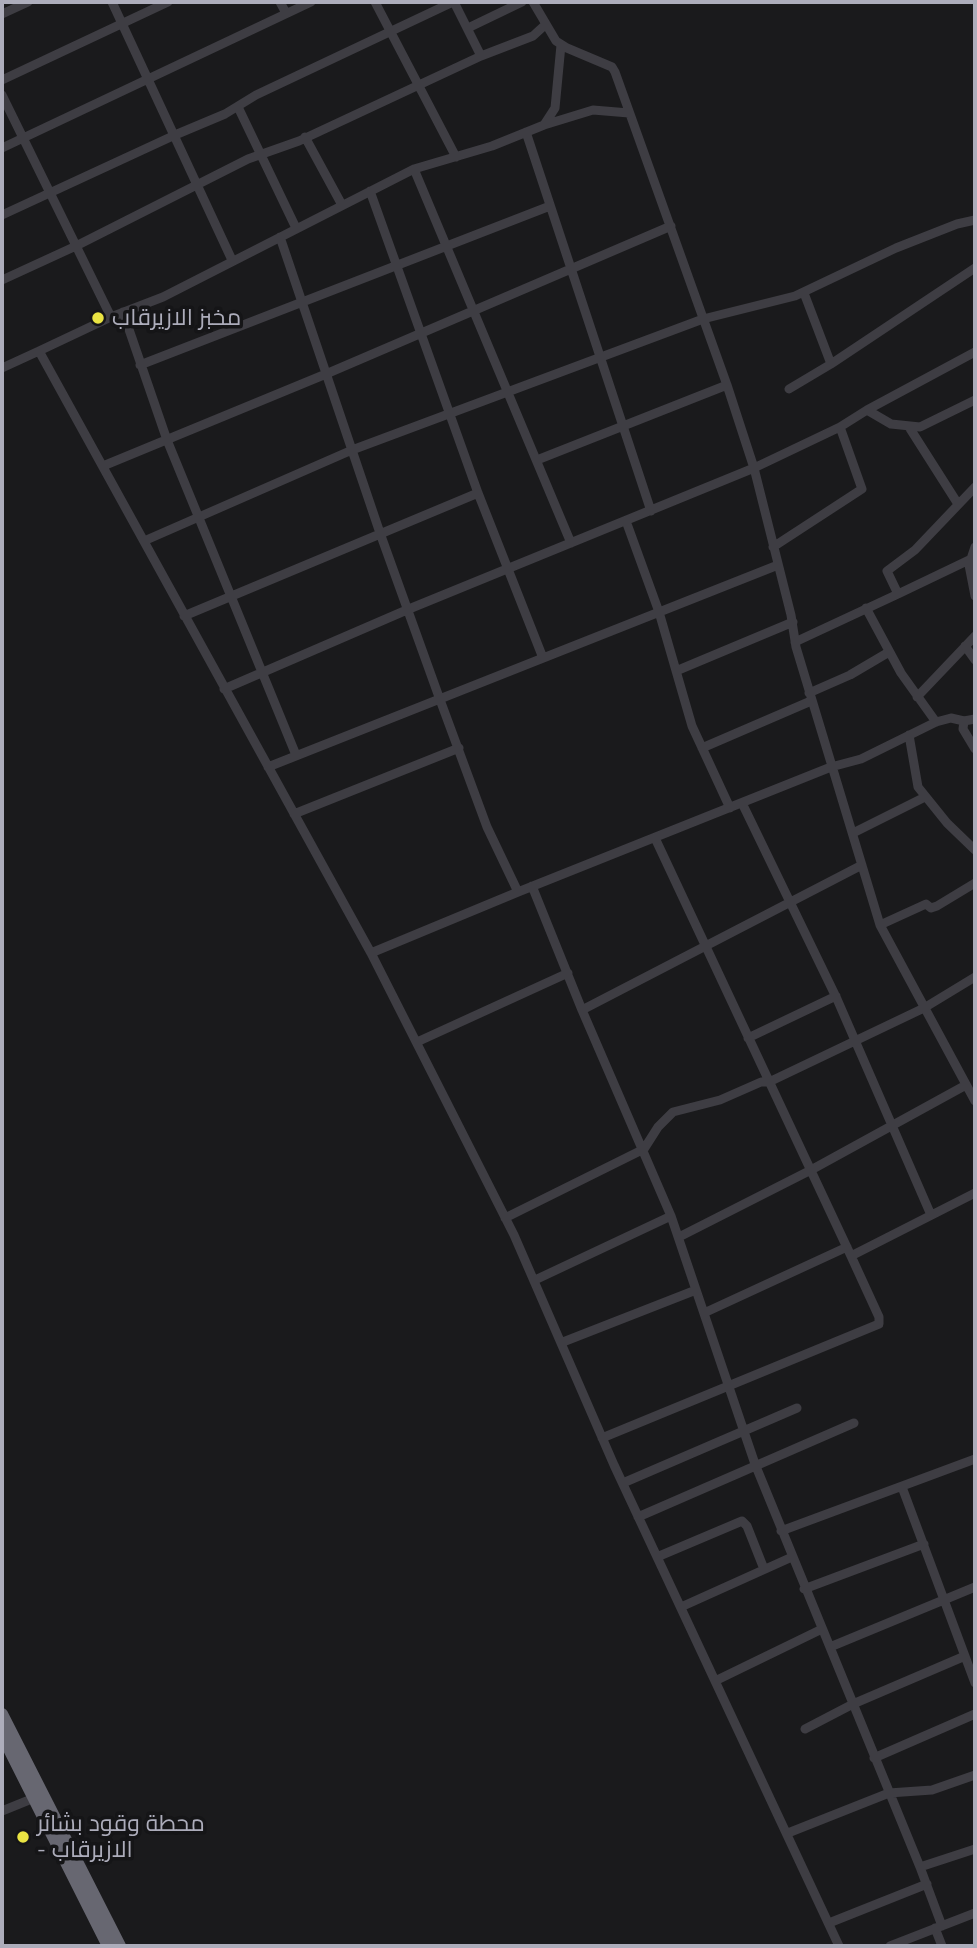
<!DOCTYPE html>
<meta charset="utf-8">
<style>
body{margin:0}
#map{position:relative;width:977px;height:1948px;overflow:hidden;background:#1a1a1c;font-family:Montserrat,sans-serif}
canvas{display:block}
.frame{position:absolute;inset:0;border:4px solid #adadbb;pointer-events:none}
</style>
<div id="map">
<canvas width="977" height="1948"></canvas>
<div class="frame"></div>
</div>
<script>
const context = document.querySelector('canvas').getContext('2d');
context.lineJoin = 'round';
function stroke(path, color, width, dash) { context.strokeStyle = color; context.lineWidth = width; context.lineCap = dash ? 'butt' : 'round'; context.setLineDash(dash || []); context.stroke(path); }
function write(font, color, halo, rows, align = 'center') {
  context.font = font + ' Montserrat,Cairo,sans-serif'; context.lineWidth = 7; context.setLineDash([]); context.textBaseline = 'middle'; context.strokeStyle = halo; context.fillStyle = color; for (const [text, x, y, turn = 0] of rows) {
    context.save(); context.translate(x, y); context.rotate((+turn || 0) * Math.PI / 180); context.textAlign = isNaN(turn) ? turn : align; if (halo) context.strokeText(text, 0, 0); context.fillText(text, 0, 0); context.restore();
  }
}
const minor = new Path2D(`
 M 112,2 L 232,260
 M 280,2 L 286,13
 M 375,2 L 456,157
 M 454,2 L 481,56
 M 533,2 L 556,41 L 567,48 L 612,67 L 615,72 L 727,385 L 754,468 L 791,615 L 796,647 L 880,925 L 975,1101
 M 2,14 L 28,2
 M 468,28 L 522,2
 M 2,80 L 168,2
 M 2,95 L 111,317
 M 238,107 L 296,228
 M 629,113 L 593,110 L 544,125 L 492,146 L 414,169 L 163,297 L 111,317 L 39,351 L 371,953 L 514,1235 L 614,1465 L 839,1946
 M 544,125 L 555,108 L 561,45
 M 526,132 L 651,511
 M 305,137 L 342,205
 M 2,148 L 311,2
 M 414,169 L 571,543
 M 370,191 L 478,493 L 543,658
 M 2,215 L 175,135 L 225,114 L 256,95 L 453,2
 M 280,237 L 380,533 L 439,697 L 487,827 L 518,892
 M 2,280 L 76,246 L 248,159 L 299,141 L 481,56 L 533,36 L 545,25
 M 804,293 L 831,364
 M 123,312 L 167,440 L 296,755
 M 140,365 L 550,206
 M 2,368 L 39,351
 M 789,389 L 831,364 L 975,268
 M 867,410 L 891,424 L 920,427 L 975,400
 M 909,427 L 958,504
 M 537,460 L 727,385
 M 103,466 L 326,374 L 671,226
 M 626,521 L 659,612 L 692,726 L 730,808
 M 144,541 L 352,450 L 703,319 L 795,296 L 896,248 L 957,224 L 975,220
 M 773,547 L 862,489 L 840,427
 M 975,547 L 969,565 L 975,596
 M 898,594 L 969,560
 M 866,608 L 901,673 L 936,722
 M 184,616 L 478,493
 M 795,642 L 898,594 L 887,571 L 915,550 L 975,487
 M 965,646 L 975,660
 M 676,671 L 793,622
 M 224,689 L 409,609 L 754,468 L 840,427 L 867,410 L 975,352
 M 809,693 L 850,675 L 889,652
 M 917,697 L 975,636
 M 964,721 L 963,729 L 975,749
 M 909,735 L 918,787 L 947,823 L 975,850
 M 702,748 L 811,701
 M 268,767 L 778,565
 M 742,803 L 837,999 L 931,1215
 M 294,814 L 459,748
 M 853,833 L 925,797
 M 655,838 L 851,1256 L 975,1193
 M 532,886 L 582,1010 L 862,865
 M 880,925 L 926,904 L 931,908 L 937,906 L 975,883
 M 371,953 L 518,892 L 831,767 L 861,759 L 936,722 L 951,718 L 964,721 L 975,719
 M 582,1010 L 671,1216 L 755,1464 L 920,1867 L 942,1926
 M 748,1038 L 836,996
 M 417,1042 L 568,973
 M 505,1218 L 644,1149 L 658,1127 L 673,1112 L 720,1100 L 761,1082 L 769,1082 L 924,1008 L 975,977
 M 679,1237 L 811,1170 L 966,1085
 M 535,1280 L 671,1216
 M 704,1313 L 847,1247
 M 563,1342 L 696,1290
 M 602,1438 L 879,1324 L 879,1317 L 851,1256
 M 623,1483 L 797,1408
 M 902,1487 L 975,1683
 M 638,1517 L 854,1423
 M 781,1531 L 975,1459
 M 657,1557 L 742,1521 L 747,1526 L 764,1569
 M 804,1589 L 924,1544
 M 681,1607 L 792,1557
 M 830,1647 L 975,1587
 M 715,1681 L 822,1629
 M 805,1729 L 853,1704 L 965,1656
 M 874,1758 L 975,1714
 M 2,1811 L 39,1796
 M 788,1833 L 889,1793 L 932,1790 L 975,1775
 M 920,1867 L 975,1849
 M 829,1923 L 927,1884
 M 935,1928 L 942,1946
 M 890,1946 L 975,1913`);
const highway = new Path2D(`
 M 2,1714 L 120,1946
 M 2,1735 L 108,1946`);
const markers = [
 [98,318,7,"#eae443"],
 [23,1837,7,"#eae443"]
];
const poiNames = [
 ["مخبز الازيرقاب",112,318],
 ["محطة وقود بشائر",37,1824],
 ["- الازيرقاب",37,1850]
];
stroke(minor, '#3e3d43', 9);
stroke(highway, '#676771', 12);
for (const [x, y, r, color] of markers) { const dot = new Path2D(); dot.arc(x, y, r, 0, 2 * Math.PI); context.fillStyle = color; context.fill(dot); stroke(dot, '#151517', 2.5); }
write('23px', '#adadbb', '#151517', poiNames, 'left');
</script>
